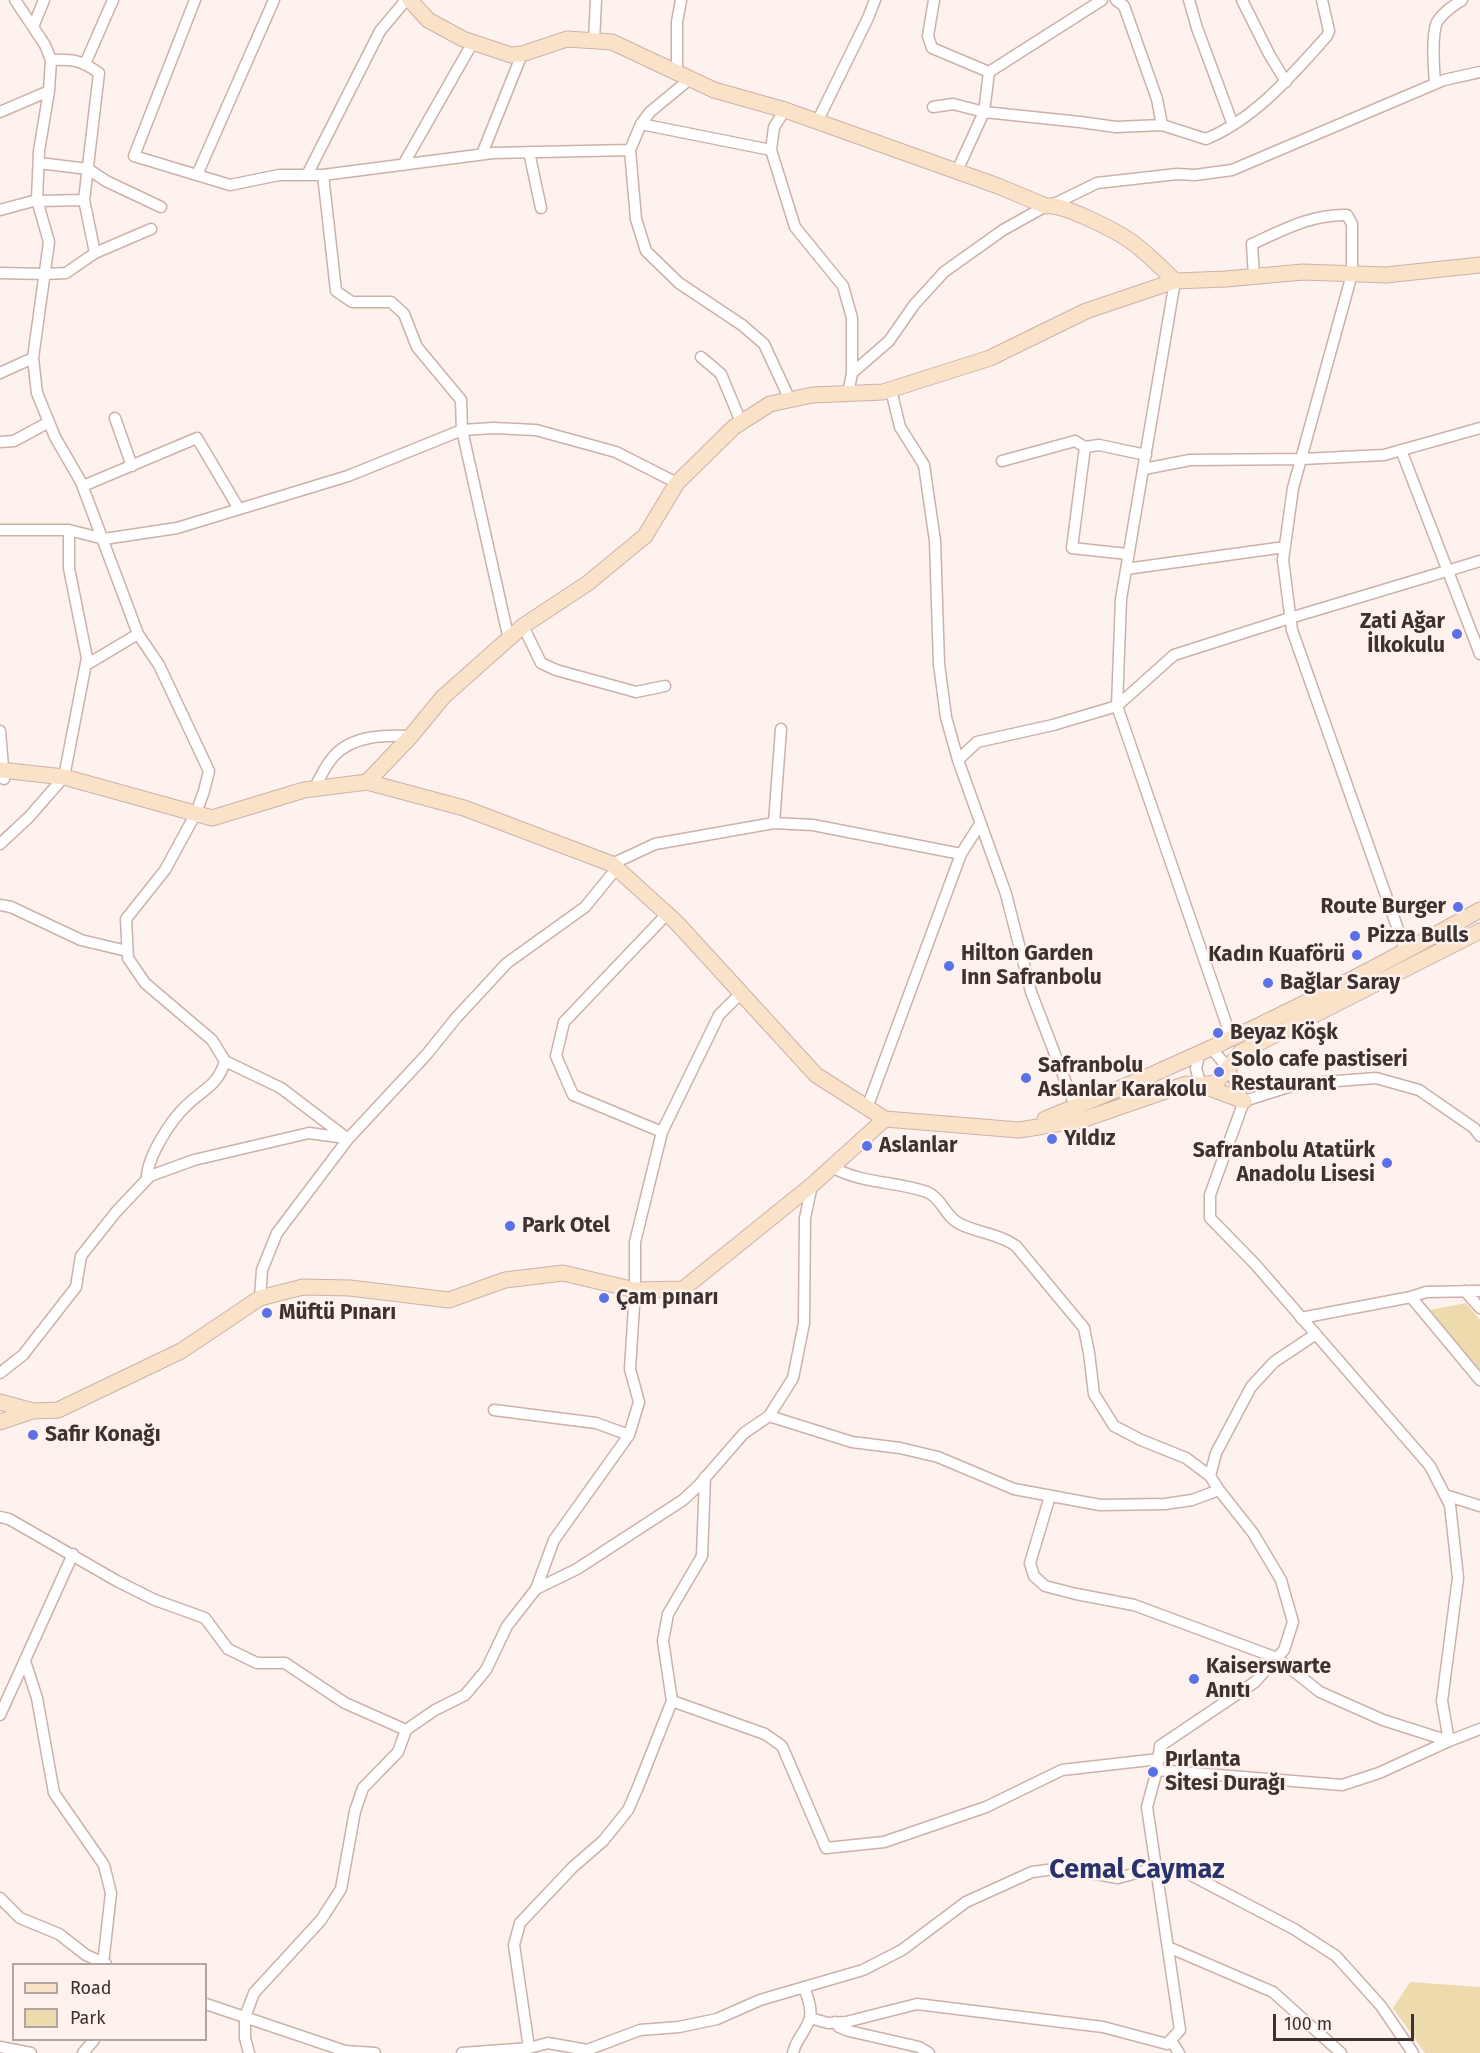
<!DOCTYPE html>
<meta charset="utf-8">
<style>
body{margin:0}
#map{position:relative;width:1480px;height:2053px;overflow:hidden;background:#fef2ee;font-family:"Fira Sans",sans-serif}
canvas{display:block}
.legend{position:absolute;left:12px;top:1963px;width:195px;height:78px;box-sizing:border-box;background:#fef2ee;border:2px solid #b1a5a2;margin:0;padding:8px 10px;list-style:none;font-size:18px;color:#3d322f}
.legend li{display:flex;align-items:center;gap:12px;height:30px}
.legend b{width:30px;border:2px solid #b1a5a2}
.scale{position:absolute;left:1273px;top:2014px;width:141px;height:27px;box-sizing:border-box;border:3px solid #3d322f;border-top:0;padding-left:8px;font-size:18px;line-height:21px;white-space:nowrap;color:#3d322f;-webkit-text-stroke:4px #fef2ee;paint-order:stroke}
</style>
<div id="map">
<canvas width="1480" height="2053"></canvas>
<ul class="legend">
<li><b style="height:8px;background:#fae2c8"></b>Road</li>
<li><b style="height:16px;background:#eddaad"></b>Park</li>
</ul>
<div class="scale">100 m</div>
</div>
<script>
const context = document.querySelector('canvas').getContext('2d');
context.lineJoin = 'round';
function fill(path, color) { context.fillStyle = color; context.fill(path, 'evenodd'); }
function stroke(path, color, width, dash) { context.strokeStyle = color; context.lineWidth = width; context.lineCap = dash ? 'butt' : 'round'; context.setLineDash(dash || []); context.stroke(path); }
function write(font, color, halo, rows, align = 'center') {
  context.font = font + ' "Fira Sans",sans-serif'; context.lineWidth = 5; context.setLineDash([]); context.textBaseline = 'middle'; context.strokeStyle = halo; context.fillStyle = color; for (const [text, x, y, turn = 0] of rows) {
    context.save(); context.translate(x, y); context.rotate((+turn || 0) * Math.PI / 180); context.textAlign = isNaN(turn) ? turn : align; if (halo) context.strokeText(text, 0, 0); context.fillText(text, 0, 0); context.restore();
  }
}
const green = new Path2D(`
 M 1466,1303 L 1480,1320 L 1480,1370 L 1430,1310 Z
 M 1410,1982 L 1480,1987 L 1480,2053 L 1425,2053 L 1393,2008 Z`);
const street = new Path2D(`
 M 15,0 L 45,45 L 51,60 L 49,91 L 39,151 L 37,200 L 49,242 L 33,358 L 37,393 L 55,437 L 81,482 L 138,634 L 159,665 L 209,771 L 204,791 L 196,813 L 165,870 L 126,919 L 128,958 L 145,983 L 212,1040 L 225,1061 L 281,1088 L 348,1139
 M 195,0 L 134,156 L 230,185 L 279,175 L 323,175 L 493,153 L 630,150
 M 934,0 L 928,36 L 932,48 L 989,72
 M 1116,0 L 1124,6 L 1157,99 L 1162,125
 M 1189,0 L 1197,28 L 1233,125
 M 1242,0 L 1269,54 L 1286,82
 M 33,27 L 44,0
 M 594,41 L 596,0
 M 51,60 C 73,59 81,60 99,73 L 84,200 L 95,253
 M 85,64 L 113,0
 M 989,72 L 1102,0
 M 677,73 L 677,22 L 681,0
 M 690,79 L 650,112 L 641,124 L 630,150 L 636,219 L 646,251 L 679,283 L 742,325 L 764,344 L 790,400
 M 1435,84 C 1434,68 1431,36 1437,22 C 1443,12 1453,6 1462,0
 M 933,107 L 953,104 L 984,112 L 1080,122 L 1116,127 L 1162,125 L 1206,139 C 1255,119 1292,75 1327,36 L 1329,31 L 1322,0
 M 785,110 L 774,127 L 771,150 L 795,227 L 843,286 L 852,318 L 852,373 L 848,394
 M 0,112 L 49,91
 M 817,122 L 868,18 L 875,0
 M 641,124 L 771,150
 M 529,152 L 541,208
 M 482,154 L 522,54
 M 39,163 L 88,169 L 106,181 L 161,207
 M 403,165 L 473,42
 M 957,171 L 984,112 L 989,72
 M 197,175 L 274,0
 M 307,175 L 380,31 L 406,0
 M 323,175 L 336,291 L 352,302 L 391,302 L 404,314 L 417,347 L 461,400 L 462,430 L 509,640
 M 39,201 L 84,200
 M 1052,205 L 1097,183 L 1177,174 L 1195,175 L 1232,170 L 1444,80 L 1480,72
 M 0,210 L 37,200
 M 0,273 L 45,274 L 66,273 L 95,253 L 151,229
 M 1254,276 L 1252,244 C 1283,230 1312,214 1347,215 L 1352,224 L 1352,274 L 1293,488 L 1283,560 L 1292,630 L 1406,952
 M 1175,281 L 1121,599 L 1117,706 L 1232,1040
 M 701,357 L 721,374 L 741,422
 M 0,373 L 33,358
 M 852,373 L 889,341 L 914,305 L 944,272 L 1003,230 L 1046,206
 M 891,390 L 900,427 L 924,465 L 935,541 L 939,664 L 946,717 L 958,760 L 1006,894 L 1031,992 L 1077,1111
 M 115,418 L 132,466
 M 0,442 L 14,441 L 49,422
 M 1085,447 L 1072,548 L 1127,554
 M 1401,450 L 1480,654
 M 1002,461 L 1075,441 L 1085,447 L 1099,445 L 1146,455
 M 1144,469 L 1190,460 L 1302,459 L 1384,455 L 1480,428
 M 83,486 L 197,438 L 239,509
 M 0,530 L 69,530 L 104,539 L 177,528 L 348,476 L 462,430 L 493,428 L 536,430 L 616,452 L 677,483
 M 1126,569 L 1285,547
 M 523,626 L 541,663 L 556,670 L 636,692 L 665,686
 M 86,665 L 138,634
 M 0,731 L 4,779
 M 958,760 L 977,742 L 1053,725 L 1117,706 L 1174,655 L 1290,618 L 1480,561
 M 314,789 C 320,778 326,764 334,756 C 353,735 385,735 411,736
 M 774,823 L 781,729
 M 0,844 L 29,817 L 64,777 L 87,658 L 69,568 L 69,530
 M 612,864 L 655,844 L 774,823 L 813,825 L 961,854
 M 0,905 L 11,907 L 81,940 L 127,951
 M 1199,1055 L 1196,1069 L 1201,1085
 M 1244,1101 L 1298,1084 L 1376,1078 L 1419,1090 L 1474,1128 L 1480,1136
 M 867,1108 L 961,854 L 980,824
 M 662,1132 L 573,1095 L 556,1056 L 564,1022 L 667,914
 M 832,1167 C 862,1184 895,1181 927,1192 C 942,1198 945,1217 960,1224 C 978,1233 1000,1234 1016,1246 L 1084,1328 L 1089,1353 L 1094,1394 L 1114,1426 L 1141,1440 L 1186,1458 L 1210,1476
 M 147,1178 C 147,1157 171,1120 186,1106 C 203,1089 218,1086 225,1061
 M 1465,1291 L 1480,1308
 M 1411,1297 L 1480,1380
 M 260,1298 L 262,1270 L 277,1233 L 348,1139 L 427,1054 L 456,1018 L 507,963 L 585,907 L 616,869
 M 1301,1318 L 1411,1297 L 1426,1292 L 1480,1291
 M 0,1373 L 23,1355 L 76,1287 L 81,1256 L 116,1212 L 150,1176 L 194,1160 L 309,1133 L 345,1138
 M 494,1410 L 596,1423 L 629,1435
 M 769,1416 L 852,1442 L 900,1448 L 938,1457 L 1014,1489 L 1100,1505 L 1165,1504 L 1192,1500 L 1219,1490
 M 1445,1495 L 1480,1506
 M 1050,1496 L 1030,1563 L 1034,1576 L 1045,1586 L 1076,1594 L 1134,1605 L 1277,1658 L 1320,1692 L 1383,1720 L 1449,1741 L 1480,1729
 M 0,1517 L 9,1519 L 117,1581 L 155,1600 L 205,1618 L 228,1649 L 257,1663 L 285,1663 L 345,1703 L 406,1730
 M 536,1589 L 554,1540 L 629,1435 L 639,1402 L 630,1369 L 635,1290 L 635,1242 L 662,1132 L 719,1015 L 741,993
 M 25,1661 L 37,1698 L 54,1793 L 104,1865 L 111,1893 L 103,1964
 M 672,1701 L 765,1734 L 782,1746 L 826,1848 L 884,1842 L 986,1807 L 1062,1770 L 1159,1759
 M 0,1715 L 73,1554
 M 1157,1770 L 1342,1785 L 1379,1773 L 1449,1741 L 1442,1701 L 1458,1578 L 1450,1505 L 1430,1466 L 1255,1264 L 1210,1218 L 1210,1195 L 1244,1101 L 1229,1069 L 1212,1049
 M 0,1898 L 20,1918 L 59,1934 L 86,1955 L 106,1964
 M 1168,1947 L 1273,1992 L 1341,2053
 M 206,2004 L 345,2051 L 375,2053
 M 810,2018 L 828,2023 L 846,2022 L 917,2004 L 1103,2027 L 1167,2044 L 1180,2030 L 1147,1807 L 1157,1770 L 1160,1746 L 1255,1682 L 1284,1650 L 1293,1622 L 1281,1580 L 1253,1533 L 1219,1490 L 1210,1476 L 1216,1453 L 1251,1387 L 1274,1362 L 1316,1334
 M 835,2022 L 839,2027 L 849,2031 L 919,2047 L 929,2053
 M 1171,2040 L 1179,2053
 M 0,2047 L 31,2053
 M 529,2048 L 514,1945 L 520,1923 L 573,1867 L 603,1841 L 628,1810 L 638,1787 L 672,1701 L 663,1641 L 668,1614 L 702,1556 L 705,1477
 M 83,2053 L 94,2040
 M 249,2053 L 245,2038 L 245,2017 L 254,1993 L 321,1920 L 341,1889 L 355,1811 L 363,1788 L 398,1752 L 406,1730 L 435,1710 L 465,1695 L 486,1670 L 507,1626 L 536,1589 L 577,1569 L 683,1500 L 698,1486 L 744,1433 L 769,1416 L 793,1378 L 804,1323 L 805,1218 L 812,1185
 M 462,2053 L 529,2048 L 548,2043 L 587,2050 L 640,2030 L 679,2027 L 717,2019 L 760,2000 L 863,1970 L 902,1950 L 966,1902 L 1032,1872 L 1063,1868 L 1118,1878 L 1155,1868 L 1189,1874 L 1294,1929 L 1336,1956 L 1381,2006 L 1413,2053
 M 793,2053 C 795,2040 808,2029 810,2017 C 812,2007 807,1996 804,1987`);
const secondary = new Path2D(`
 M 410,0 L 428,20 L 463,39 L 511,55 L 522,54 L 567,39 L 612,42 L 714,90 L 785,110 L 998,186 L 1046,206 C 1062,203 1114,230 1129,240 C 1145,251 1161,267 1175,281
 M 0,770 L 64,777 L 212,818 L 304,790 L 367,782 L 464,808 L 612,864 L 676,922 L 816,1075 L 885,1119 L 1019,1130 L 1082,1120 L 1186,1084 L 1201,1085 L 1216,1083 L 1241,1052 L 1480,931
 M 367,782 L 411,736 L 443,697 L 523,626 L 588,583 L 645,536 L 677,483 L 734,427 L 770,404 L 812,395 L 883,392 L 990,358 L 1086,311 L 1175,281 L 1226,279 L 1303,272 L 1386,275 L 1480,265
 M 1204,1086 L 1244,1101
 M 1045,1119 C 1195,1060 1340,989 1480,910
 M 0,1402 L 33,1411 L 58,1410 L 181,1351 L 260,1298 L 303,1287 L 350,1288 L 449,1300 L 505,1280 L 563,1273 L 635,1290 L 683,1289 L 812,1185 L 885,1119
 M 0,1422 L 33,1411`);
const markers = [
 [1457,634,6,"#5c70e7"],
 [1458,907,6,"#5c70e7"],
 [1355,936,6,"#5c70e7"],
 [1357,955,6,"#5c70e7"],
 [949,966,6,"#5c70e7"],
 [1268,983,6,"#5c70e7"],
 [1218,1033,6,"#5c70e7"],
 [1219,1072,6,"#5c70e7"],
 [1026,1078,6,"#5c70e7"],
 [1052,1139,6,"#5c70e7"],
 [867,1146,6,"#5c70e7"],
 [1387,1163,6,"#5c70e7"],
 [510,1226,6,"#5c70e7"],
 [604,1298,6,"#5c70e7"],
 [267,1313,6,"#5c70e7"],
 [33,1435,6,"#5c70e7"],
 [1194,1679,6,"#5c70e7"],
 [1153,1772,6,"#5c70e7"]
];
const poiNames = [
 ["Zati Ağar",1445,622,"right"],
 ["İlkokulu",1445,646,"right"],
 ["Route Burger",1446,907,"right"],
 ["Pizza Bulls",1367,936],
 ["Hilton Garden",961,954],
 ["Inn Safranbolu",961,978],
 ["Kadın Kuaförü",1345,955,"right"],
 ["Bağlar Saray",1280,983],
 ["Beyaz Köşk",1230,1033],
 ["Solo cafe pastiseri",1231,1060],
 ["Restaurant",1231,1084],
 ["Safranbolu",1038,1066],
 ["Aslanlar Karakolu",1038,1090],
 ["Yıldız",1064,1139],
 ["Aslanlar",879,1146],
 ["Safranbolu Atatürk",1375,1151,"right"],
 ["Anadolu Lisesi",1375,1175,"right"],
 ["Park Otel",522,1226],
 ["Çam pınarı",616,1298],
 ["Müftü Pınarı",279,1313],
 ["Safir Konağı",45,1435],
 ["Kaiserswarte",1206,1667],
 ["Anıtı",1206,1691],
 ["Pırlanta",1165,1760],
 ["Sitesi Durağı",1165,1784]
];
const districtNames = [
 ["Cemal Caymaz",1137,1870]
];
fill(green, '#eddaad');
stroke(street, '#ccb1a8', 13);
stroke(secondary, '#ccb1a8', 17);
stroke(street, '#fff', 10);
stroke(secondary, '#fae2c8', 15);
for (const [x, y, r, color] of markers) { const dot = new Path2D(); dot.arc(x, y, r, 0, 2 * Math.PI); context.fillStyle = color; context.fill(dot); stroke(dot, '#fef2ee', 2); }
write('bold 21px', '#3d322f', '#fef2ee', poiNames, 'left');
write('bold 27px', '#28326c', '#fef2ee', districtNames);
</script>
